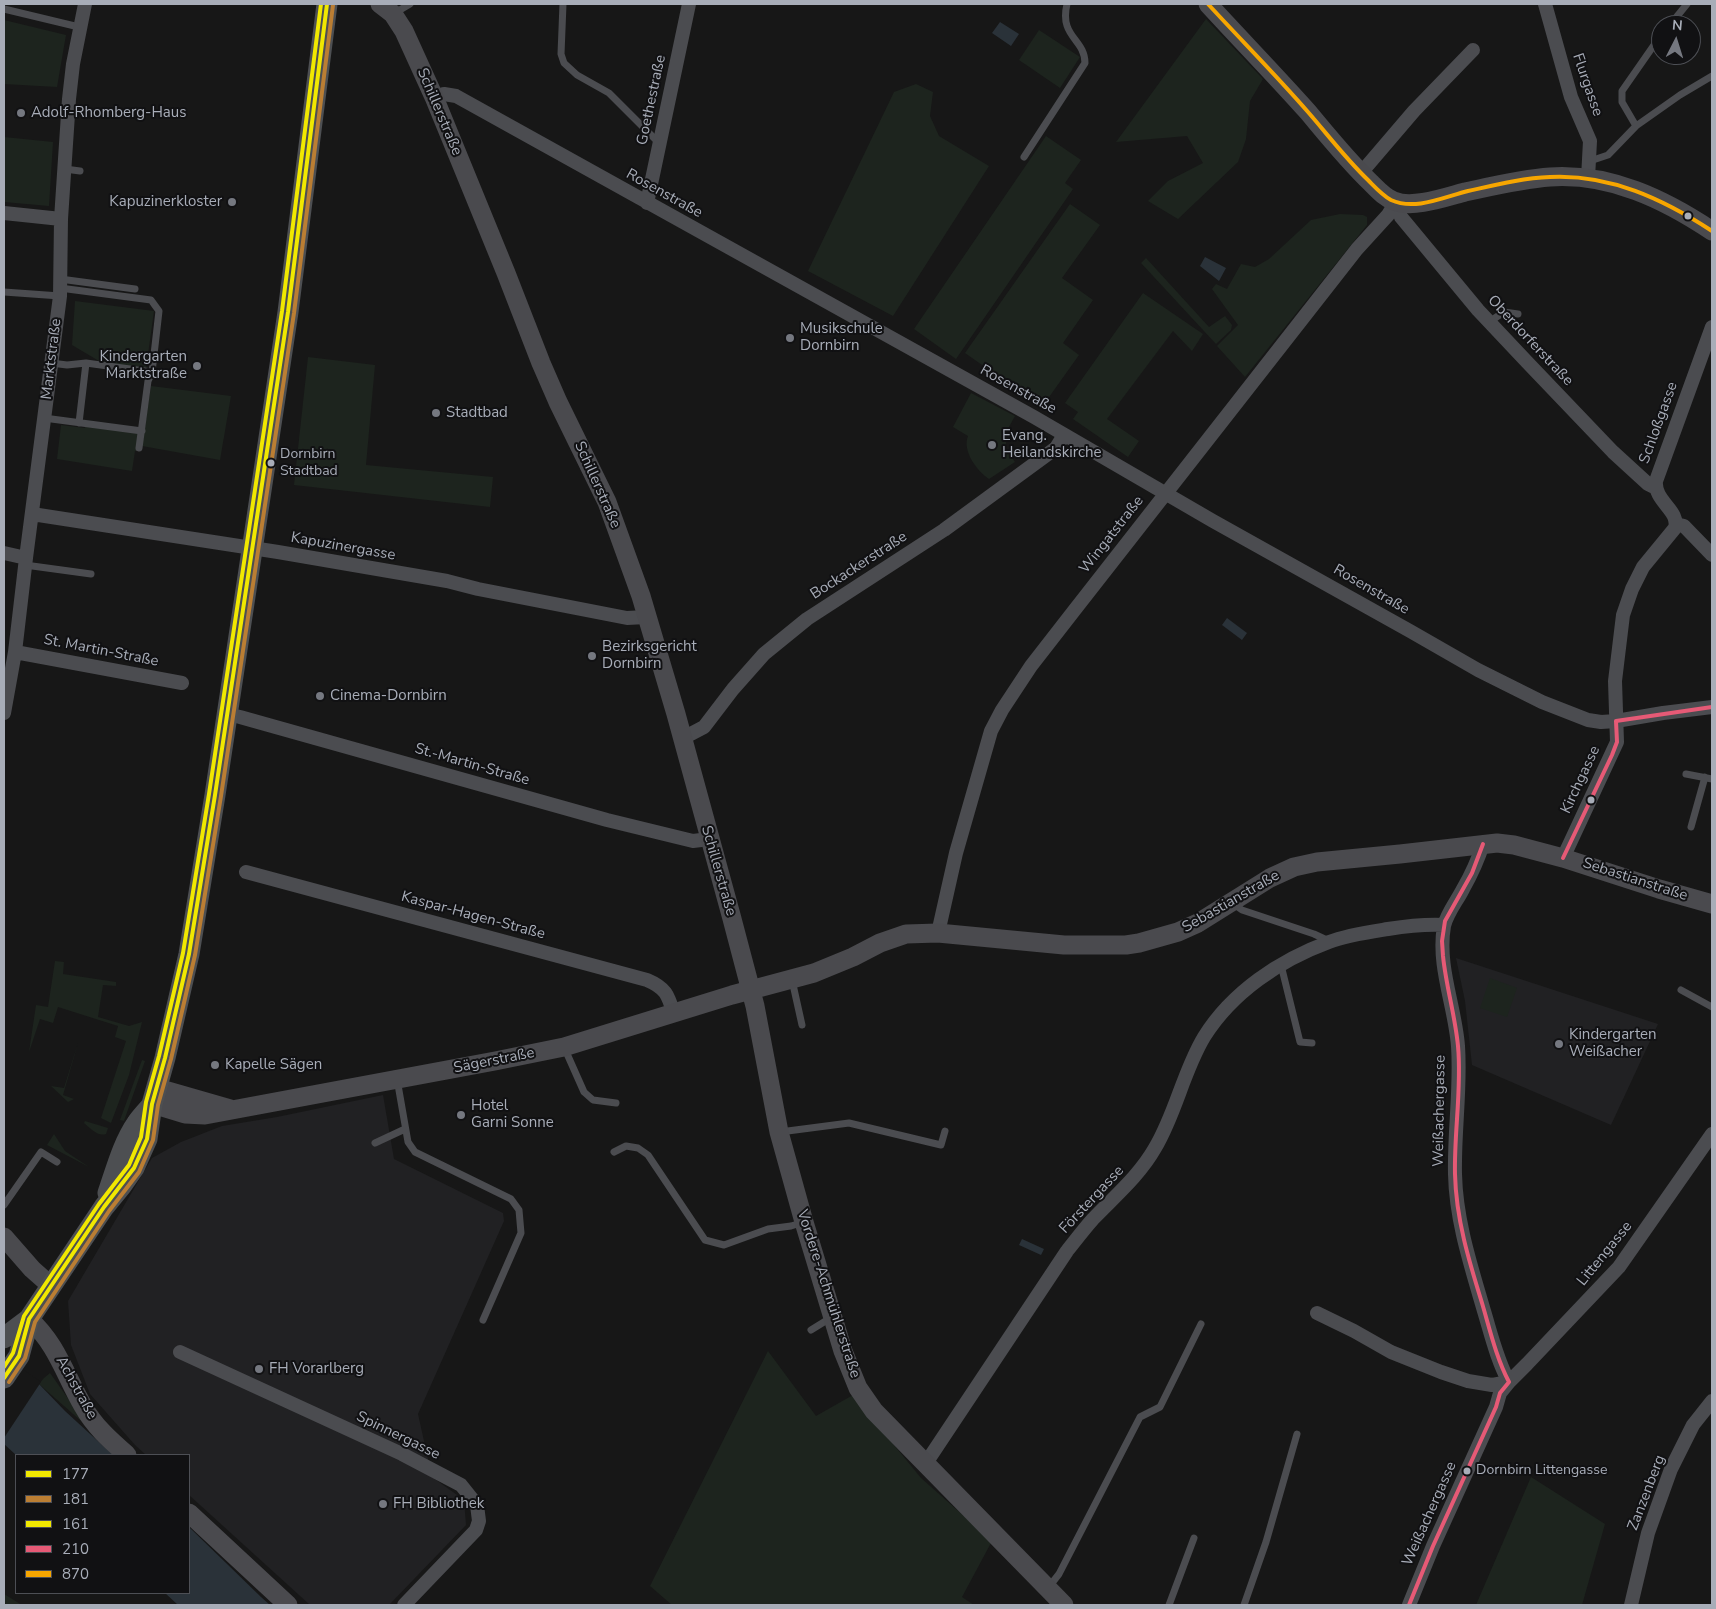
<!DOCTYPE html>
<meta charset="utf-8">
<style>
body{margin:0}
#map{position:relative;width:1716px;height:1609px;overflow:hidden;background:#171717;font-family:"Nunito Sans",sans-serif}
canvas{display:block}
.frame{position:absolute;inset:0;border:5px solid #a8adb8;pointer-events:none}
.legend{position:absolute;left:15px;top:1454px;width:175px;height:140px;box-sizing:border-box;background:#111113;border:1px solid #4d4f55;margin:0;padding:6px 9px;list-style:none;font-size:15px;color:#a8adb8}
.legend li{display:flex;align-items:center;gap:10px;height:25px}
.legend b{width:25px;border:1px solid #4d4f55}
.north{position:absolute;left:1651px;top:15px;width:50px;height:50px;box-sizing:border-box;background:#111113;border:1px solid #4d4f55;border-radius:50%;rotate:5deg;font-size:14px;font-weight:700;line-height:20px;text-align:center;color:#a8adb8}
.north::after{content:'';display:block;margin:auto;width:18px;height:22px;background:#757880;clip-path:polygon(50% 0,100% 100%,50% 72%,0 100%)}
</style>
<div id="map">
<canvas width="1716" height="1609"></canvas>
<div class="frame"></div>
<ul class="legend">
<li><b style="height:6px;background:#f1e800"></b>177</li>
<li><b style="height:6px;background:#bb7e33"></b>181</li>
<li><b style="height:6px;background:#f1e800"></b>161</li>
<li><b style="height:6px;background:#e65a76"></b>210</li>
<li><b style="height:6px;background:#f7a600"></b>870</li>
</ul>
<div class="north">N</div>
</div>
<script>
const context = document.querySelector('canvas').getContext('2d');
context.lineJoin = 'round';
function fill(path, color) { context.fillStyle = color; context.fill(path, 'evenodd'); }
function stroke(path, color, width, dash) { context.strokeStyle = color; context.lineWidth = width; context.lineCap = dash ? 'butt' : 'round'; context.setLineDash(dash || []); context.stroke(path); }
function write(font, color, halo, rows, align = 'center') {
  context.font = font + ' "Nunito Sans",sans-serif'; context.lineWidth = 4; context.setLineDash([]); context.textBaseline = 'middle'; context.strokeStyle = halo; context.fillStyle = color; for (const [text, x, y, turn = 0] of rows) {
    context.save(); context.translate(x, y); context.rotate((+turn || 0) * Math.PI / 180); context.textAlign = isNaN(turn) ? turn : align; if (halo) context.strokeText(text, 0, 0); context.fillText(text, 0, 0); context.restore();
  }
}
const built = new Path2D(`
 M 1456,958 L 1658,1024 L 1611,1125 L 1472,1065 L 1465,1001 Z
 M 383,1095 L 394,1159 L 503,1213 L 504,1221 L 418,1414 L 432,1477 L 464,1500 L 466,1525 L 389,1605 L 310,1605 L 189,1495 L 189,1455 L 146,1455 L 135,1445 L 90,1394 L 71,1345 L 68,1301 L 152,1158 L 181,1142 L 222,1126 L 277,1117 Z`);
const green = new Path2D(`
 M 1206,19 L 1263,79 L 1250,101 L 1246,139 L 1238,162 L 1178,219 L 1148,201 L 1168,181 L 1203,163 L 1187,136 L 1116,142 Z
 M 4,20 L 66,35 L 57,87 L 4,84 Z
 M 1039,30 L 1080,57 L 1060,88 L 1019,60 Z
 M 916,84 L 933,92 L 930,116 L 939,136 L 989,166 L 893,316 L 808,271 L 894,92 Z
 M 1046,136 L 1081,160 L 1065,183 L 1073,189 L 956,359 L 914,329 Z
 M 4,137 L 53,142 L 49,206 L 4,202 Z
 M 1070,204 L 1100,225 L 1062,278 L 1093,300 L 1063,343 L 1079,355 L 1042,407 L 965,353 Z
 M 1340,214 L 1363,215 L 1367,217 L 1367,225 L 1245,377 L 1217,346 L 1238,325 L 1212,289 L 1216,284 L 1227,289 L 1241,264 L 1255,267 L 1269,259 L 1311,220 Z
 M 1146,258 L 1209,327 L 1225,316 L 1232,325 L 1231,330 L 1216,344 L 1141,263 Z
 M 1143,293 L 1203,334 L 1192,351 L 1173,331 L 1107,419 L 1139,441 L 1128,457 L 1073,419 L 1078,412 L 1065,403 Z
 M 75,301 L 154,311 L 146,369 L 104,364 L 72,345 Z
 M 308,357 L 375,365 L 366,465 L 493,477 L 490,507 L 294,485 Z
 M 151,386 L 231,396 L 220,460 L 142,446 Z
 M 971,393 L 1015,416 L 1004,436 L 1006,438 L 1006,449 L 1015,462 L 989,479 C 977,471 962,451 968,436 L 953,427 Z
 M 85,423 L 142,431 L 138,451 L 135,451 L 132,471 L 57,459 L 61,425 L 85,428 Z
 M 55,961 L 64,962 L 63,974 L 116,982 L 116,986 L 103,985 L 98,1017 L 129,1026 L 142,1022 L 129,1075 L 111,1123 L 101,1118 L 126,1041 L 115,1037 L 118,1026 L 58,1007 L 53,1023 L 40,1019 L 29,1052 L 36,1005 L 48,1007 Z
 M 1490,978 L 1517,988 L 1507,1017 L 1480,1008 Z
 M 78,1043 L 63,1095 L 74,1099 L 68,1102 L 51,1086 L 64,1088 Z
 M 142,1060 L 145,1061 L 124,1121 L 120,1120 Z
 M 85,1121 L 108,1128 L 106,1134 C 98,1137 90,1128 84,1123 Z
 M 54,1134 L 65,1151 L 89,1167 L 47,1145 Z
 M 768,1351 L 816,1416 L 853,1395 L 921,1478 L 992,1541 L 962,1597 L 974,1605 L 672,1605 L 650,1586 Z
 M 50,1373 L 89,1428 L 39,1384 L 44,1378 Z
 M 1531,1477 L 1605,1524 L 1582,1605 L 1476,1605 Z
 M 4,1594 L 22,1605 L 8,1605 L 4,1603 Z`);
const water = new Path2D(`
 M 1000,22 L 1019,34 L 1011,46 L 992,33 Z
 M 1205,257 L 1226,268 L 1219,281 L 1200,266 Z
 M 1227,618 L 1247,633 L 1242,640 L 1222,625 Z
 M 1022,1239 L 1044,1249 L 1041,1255 L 1019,1245 Z
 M 4,1359 L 39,1384 L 65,1411 L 113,1455 L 16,1455 L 4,1444 Z
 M 189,1527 L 261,1597 L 270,1605 L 178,1605 L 165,1593 L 189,1593 Z`);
const pier = new Path2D(`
 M 4,1356 L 41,1382 L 4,1438 Z`);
const lane = new Path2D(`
 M 563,4 L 561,54 L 564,63 L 577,75 L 609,93 L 659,143
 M 4,9 L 79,27
 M 393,14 L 410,4
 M 1670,25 L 1687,4
 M 1636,126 L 1622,102 L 1622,91 L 1661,35
 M 1024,157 L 1085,63 C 1085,39 1059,37 1067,4
 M 1590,161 L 1608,155 L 1636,126 L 1680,95 L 1712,76
 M 65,169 L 80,171
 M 60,279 L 135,289
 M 60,288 L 151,300 L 159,311 L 152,372 L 148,381 L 139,448
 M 4,292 L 60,296
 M 1491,324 L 1495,318 L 1504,312 L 1518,314
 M 51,363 L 67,365 L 86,363 L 152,372
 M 44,418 L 142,431
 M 79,423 L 86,363
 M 25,565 L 91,574
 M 1686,774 L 1712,779
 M 1691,827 L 1705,777
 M 1232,903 L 1242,910 L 1314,934 L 1329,941
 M 1281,965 L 1300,1042 L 1312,1043
 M 792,980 L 802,1025
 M 1681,990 L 1712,1007
 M 564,1047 L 584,1092 L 593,1100 L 616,1103
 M 397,1079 L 408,1142 L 415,1152 L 511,1199 L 519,1210 L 521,1233 L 483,1320
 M 780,1132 L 849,1123 L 941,1145 L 945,1131
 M 375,1143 L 405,1129
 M 614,1152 L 626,1146 L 638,1148 L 648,1155 L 705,1240 L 724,1245 L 768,1229 L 791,1226 L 804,1222
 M 4,1205 L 41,1152 L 57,1162
 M 811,1330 L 832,1317
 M 1048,1588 L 1059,1574 L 1140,1417 L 1160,1407 L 1201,1324
 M 1169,1605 L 1194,1538
 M 1244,1605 L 1266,1542 L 1297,1434`);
const street = new Path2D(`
 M 1545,4 L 1571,97 L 1590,141 L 1588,178
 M 434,97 L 444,94 L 456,96 L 1034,417 L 1213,521 L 1410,631 L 1478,670 L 1542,702 L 1588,720 L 1601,722 L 1616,721 L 1663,713 L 1712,707
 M 1361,173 L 1414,111 L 1473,50
 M 1396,202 L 1401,217 L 1478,310 L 1527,362 L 1613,452 L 1648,484 L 1656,488
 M 647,203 L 689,4
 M 4,213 L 61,219
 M 32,514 L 278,552 L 447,581 L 478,589 L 627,618 L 646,617
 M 1676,524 L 1684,526 L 1712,555
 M 4,553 L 26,558
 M 15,652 L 182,683
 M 4,713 L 15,652 L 26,558 L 60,296 L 61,219 L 69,99 L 73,64 L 85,4
 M 227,714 L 240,717 L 607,820 L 693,841 L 709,839
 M 683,738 L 704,727 L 733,689 L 764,654 L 807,619 L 944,530 L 1056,448 L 1064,435
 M 1483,844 C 1478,860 1471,875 1463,889 C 1457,901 1447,913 1444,926 C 1437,966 1455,1006 1458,1046 C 1461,1089 1454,1131 1455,1174 C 1456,1221 1471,1266 1484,1311 C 1491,1334 1497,1360 1509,1382
 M 1563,858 L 1617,742 L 1615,681 L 1623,615 L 1632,589 L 1643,567 L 1675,528 C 1680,510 1654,502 1656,481 L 1712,327
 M 246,872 L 647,980 C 666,988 668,995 674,1014
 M 938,933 L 956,853 L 991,731 L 1002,710 L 1031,666 L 1073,612 L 1357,249 L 1388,215 L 1396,202
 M 1317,1313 L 1354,1331 L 1391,1352 L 1441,1372 L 1468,1381 L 1492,1385 L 1509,1382
 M 180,1352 L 402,1454 L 461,1485 L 477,1505 L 479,1521 L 476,1530 L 404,1605
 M 926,1463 L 1067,1251 C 1075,1241 1084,1229 1093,1219 C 1115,1196 1139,1176 1155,1148 C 1176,1113 1183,1072 1204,1037 C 1232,992 1280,960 1329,942 C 1347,935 1369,932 1388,929 C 1407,926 1425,924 1444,925
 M 1409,1605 L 1433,1546 L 1496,1407 L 1500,1393 L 1509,1382 L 1527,1364 L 1619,1267 L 1712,1134
 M 1631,1605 L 1648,1533 L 1671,1469 L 1693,1425 L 1712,1401`);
const secondary = new Path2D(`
 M 380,4 L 393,14 L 404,31 L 434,97 L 506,273 L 541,363 L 558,402 L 607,502 L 641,596 L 676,714 L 731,915 L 755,1006 L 779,1132 L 804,1222 L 843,1351 L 858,1388 L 874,1411 L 1064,1605
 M 1208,4 C 1241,40 1275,75 1308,112 C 1328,136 1348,161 1371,183 C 1378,190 1385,198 1394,201 C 1412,209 1446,197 1465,192 C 1493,186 1522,179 1550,177 C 1610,173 1664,199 1712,231
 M 157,1088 L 230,1109
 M 152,1104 L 185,1114 L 205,1115 L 495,1061 L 564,1047 L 732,995 L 814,973 L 853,957 L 880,943 L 906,934 L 938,933 L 1064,945 L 1126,945 L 1139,943 L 1178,932 L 1198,923 L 1270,878 L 1294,867 L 1317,862 L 1400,854 L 1497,843 L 1514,845 L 1563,858 L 1659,889 L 1712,904
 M 4,1237 L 32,1269 L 50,1285
 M 29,1319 C 57,1344 65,1375 83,1406 C 94,1426 110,1440 127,1455
 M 189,1513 L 288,1605`);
const primary = new Path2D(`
 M 108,1193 C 116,1170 123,1143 137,1123 C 141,1117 147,1111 152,1105
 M 4,1338 L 29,1319
 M 4,1378 L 19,1356 L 29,1319 L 104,1207 L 122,1185 L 134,1168 L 147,1139 L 152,1104 L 165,1058 L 189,954 L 215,795 L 288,312 L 327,4`);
const bus1 = new Path2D(`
 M 4,1378 L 19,1356 L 29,1319 L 104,1207 L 134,1168 L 147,1139 L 152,1104 L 165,1058 L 189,954 L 215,795 L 288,312 L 327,4`);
const bus2 = new Path2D(`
 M 9,1382 L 25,1358 L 35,1322 L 109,1211 L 139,1172 L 153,1140 L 158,1105 L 171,1059 L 195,955 L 221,796 L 294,313 L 333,5`);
const bus3 = new Path2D(`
 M 4,1367 L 13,1353 L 24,1316 L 99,1204 L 129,1165 L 141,1137 L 146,1102 L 159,1056 L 183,953 L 209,794 L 282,311 L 321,4`);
const bus4 = new Path2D(`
 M 1616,721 L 1712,707
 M 1483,844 L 1472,873 L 1445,921 L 1442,941 L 1443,956 C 1446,986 1455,1015 1458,1046 C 1462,1088 1454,1131 1455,1174 C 1456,1219 1469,1261 1482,1303 C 1490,1330 1496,1357 1509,1382
 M 1563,858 L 1612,755 L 1617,742 L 1616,721
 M 1409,1605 L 1433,1546 L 1496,1407 L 1500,1393 L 1509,1382`);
const bus5 = new Path2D(`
 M 1208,4 C 1241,40 1276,75 1308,112 C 1328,135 1346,159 1368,180 C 1375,187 1382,195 1391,200 C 1415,211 1444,197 1468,191 C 1495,185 1523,178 1550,177 C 1610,174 1663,199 1712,231`);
const markers = [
 [21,113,5,"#757880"],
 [232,202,5,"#757880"],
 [1688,216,4.5,"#a8adb8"],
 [790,338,5,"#757880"],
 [197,366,5,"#757880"],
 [436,413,5,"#757880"],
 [992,445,5,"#757880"],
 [271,463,4.5,"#a8adb8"],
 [592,656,5,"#757880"],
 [320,696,5,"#757880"],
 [1591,800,4.5,"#a8adb8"],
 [1559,1044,5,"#757880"],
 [215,1065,5,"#757880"],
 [461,1115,5,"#757880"],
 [259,1369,5,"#757880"],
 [1467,1471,4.5,"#a8adb8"],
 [383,1504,5,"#757880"]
];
const busNames = [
 ["Dornbirn",280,455],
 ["Stadtbad",280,472],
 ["Dornbirn Littengasse",1476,1471]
];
const streetNames = [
 ["Flurgasse",1587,85,71],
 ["Goethestraße",652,100,-78],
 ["Schillerstraße",439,112,67],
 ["Rosenstraße",664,194,29],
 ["Oberdorferstraße",1530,341,47],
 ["Marktstraße",52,359,-83],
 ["Rosenstraße",1018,390,29],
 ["Schloßgasse",1659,423,-70],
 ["Schillerstraße",597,485,66],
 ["Wingatstraße",1112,535,-52],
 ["Kapuzinergasse",343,547,10],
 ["Bockackerstraße",859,566,-33],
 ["Rosenstraße",1371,590,30],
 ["St. Martin-Straße",101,651,11],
 ["St.-Martin-Straße",472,765,16],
 ["Kirchgasse",1581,780,-65],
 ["Schillerstraße",718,871,74],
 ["Sebastianstraße",1635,880,18],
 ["Sebastianstraße",1231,902,-30],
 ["Kaspar-Hagen-Straße",473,916,15],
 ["Sägerstraße",494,1061,-11],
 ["Weißachergasse",1440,1111,-89],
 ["Förstergasse",1092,1200,-47],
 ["Littengasse",1605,1254,-51],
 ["Vordere-Achmühlerstraße",828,1294,72],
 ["Achstraße",76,1388,61],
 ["Spinnergasse",398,1436,26],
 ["Zanzenberg",1647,1493,-69],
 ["Weißachergasse",1430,1514,-66]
];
const poiNames = [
 ["Adolf-Rhomberg-Haus",31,113],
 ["Kapuzinerkloster",222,202,"right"],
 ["Musikschule",800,329],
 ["Dornbirn",800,346],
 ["Kindergarten",187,357,"right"],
 ["Marktstraße",187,374,"right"],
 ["Stadtbad",446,413],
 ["Evang.",1002,436],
 ["Heilandskirche",1002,453],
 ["Bezirksgericht",602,647],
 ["Dornbirn",602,664],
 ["Cinema-Dornbirn",330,696],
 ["Kindergarten",1569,1035],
 ["Weißacher",1569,1052],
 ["Kapelle Sägen",225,1065],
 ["Hotel",471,1106],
 ["Garni Sonne",471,1123],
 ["FH Vorarlberg",269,1369],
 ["FH Bibliothek",393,1504]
];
fill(built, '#212123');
fill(green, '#1d241e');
fill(water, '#2a3239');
fill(pier, '#171717');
stroke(lane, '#4b4c50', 7);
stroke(street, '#4b4c50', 14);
stroke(secondary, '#4a4a4e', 19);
stroke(primary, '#4d4f52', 21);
stroke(bus1, '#f1e800', 4);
stroke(bus2, '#bb7e33', 4);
stroke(bus3, '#f1e800', 4);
stroke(bus4, '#e65a76', 4);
stroke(bus5, '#f7a600', 4);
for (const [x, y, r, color] of markers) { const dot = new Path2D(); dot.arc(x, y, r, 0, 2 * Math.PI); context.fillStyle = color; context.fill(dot); stroke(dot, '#111113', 2); }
write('14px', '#a8adb8', '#111113', busNames, 'left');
write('15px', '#a8adb8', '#111113', streetNames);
write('15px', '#a8adb8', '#111113', poiNames, 'left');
</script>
